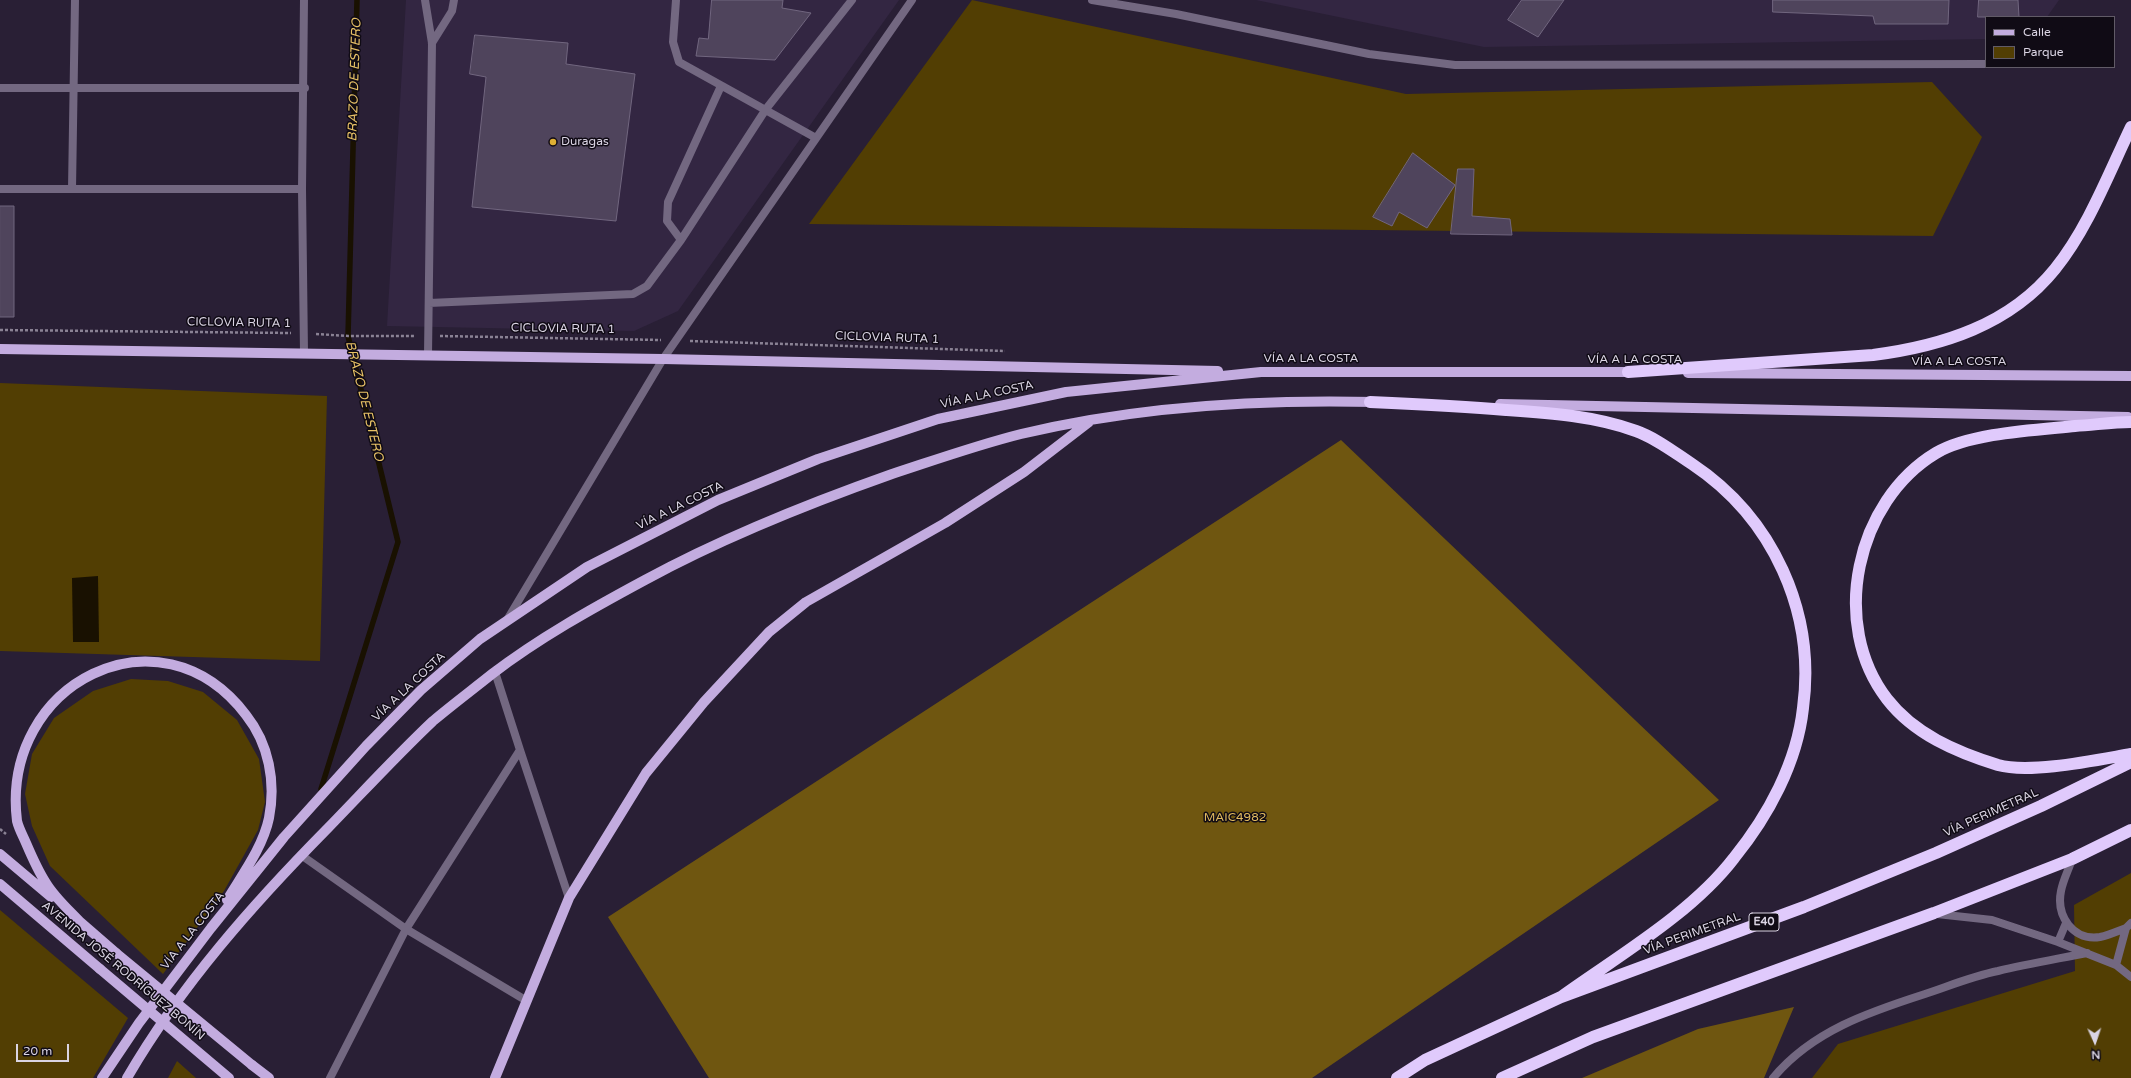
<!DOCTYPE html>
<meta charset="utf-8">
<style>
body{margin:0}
#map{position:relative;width:2131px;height:1078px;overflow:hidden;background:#291f35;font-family:"Varela Round",sans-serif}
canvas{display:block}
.legend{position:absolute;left:1985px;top:16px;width:130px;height:52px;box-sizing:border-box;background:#100b15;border:1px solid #615b67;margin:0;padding:5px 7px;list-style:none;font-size:12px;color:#dad4e3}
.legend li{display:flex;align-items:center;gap:8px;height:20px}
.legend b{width:20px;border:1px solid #615b67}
.north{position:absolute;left:2075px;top:1022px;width:40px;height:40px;-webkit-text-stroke:3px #100b15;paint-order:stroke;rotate:177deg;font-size:11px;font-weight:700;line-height:16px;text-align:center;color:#dad4e3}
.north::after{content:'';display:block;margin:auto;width:14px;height:18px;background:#dad4e3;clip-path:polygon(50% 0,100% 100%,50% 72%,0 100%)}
.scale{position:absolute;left:16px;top:1044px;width:53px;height:18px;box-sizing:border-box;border:2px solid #dad4e3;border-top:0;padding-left:5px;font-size:12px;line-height:14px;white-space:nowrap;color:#dad4e3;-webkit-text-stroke:3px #100b15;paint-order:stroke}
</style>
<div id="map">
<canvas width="2131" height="1078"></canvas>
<ul class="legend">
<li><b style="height:5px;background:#c3acdf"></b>Calle</li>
<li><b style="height:11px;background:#523e03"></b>Parque</li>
</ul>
<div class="north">N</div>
<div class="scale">20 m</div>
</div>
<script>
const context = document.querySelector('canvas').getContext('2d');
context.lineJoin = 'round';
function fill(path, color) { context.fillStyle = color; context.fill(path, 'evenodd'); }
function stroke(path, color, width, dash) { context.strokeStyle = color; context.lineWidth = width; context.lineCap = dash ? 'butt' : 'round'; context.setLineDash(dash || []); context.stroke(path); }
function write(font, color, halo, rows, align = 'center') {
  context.font = font + ' "Varela Round",sans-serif'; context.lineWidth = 3; context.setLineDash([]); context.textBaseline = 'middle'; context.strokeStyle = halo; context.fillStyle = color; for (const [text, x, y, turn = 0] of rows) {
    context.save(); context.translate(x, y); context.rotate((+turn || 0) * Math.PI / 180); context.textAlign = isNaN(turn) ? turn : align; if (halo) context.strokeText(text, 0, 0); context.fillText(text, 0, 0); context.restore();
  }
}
const built = new Path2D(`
 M 406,0 L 899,0 L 678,311 L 634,331 L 387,326 Z
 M 1256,0 L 2059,0 L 2047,17 L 1986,17 L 1986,39 L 1484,47 Z`);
const green = new Path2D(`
 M 972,0 L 1406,94 L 1932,82 L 1982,137 L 1933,236 L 809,224 Z
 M 0,383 L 327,396 L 320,661 L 0,651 Z
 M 131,679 L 168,681 L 203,692 L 237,720 L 259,759 L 265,802 L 258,830 L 224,891 L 163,974 L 50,866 L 32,826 L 25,794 L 32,754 L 54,718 L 93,691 Z
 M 2131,873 L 2131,1078 L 1812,1078 L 1838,1044 L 2075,971 L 2074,905 Z
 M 0,910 L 128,1018 L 93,1078 L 0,1078 Z
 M 177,1061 L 196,1078 L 168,1078 Z`);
const forest = new Path2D(`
 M 1341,440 L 1719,800 L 1312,1078 L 709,1078 L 608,917 Z
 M 1794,1007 L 1764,1078 L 1582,1078 L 1698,1029 Z`);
const water = new Path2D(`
 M 98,576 L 99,642 L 73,642 L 72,578 Z`);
const stream = new Path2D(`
 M 321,789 L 398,542 L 348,336 L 357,0`);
const building = new Path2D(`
 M 712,0 L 783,0 L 782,8 L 811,13 L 775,60 L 696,56 L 699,38 L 708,39 Z
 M 1522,0 L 1564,0 L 1538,37 L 1508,20 Z
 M 1773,0 L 1949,0 L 1948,24 L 1875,24 L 1873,16 L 1773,12 Z
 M 1979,0 L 2018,0 L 2019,17 L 1978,17 Z
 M 475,35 L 568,43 L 566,64 L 635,74 L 616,221 L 472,207 L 486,77 L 470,74 Z
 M 1413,153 L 1455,185 L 1427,228 L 1399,212 L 1392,226 L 1373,217 Z
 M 1458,169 L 1474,169 L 1472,216 L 1510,219 L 1512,235 L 1451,234 Z
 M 0,206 L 14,206 L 14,317 L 0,317 Z`);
const path = new Path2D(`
 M 0,330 L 291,333
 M 316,334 L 348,336 L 415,336
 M 440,336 L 661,340
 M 690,341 L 1005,351
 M 0,829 L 6,834`);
const lane = new Path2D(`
 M 425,0 L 432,43 L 428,355
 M 676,0 L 673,42 L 679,62 L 816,138
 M 1092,0 L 1176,14 L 1369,54 L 1455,65 L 1986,64
 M 432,43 L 452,11 L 454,0
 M 681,240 L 667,221 L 668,202 L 721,86
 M 429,303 L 633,294 L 647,286 L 681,240 L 766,109 L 852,0
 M 507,620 L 663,359 L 912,0
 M 2072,859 C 2069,869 2063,880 2061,891 C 2056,916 2073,941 2100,937 C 2109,935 2118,931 2126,928
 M 1937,914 L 1992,920 L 2058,942 L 2116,965 L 2131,977
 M 2058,942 L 2066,923
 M 2116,965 L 2126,928 L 2131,923
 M 1773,1078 C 1812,1031 1869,1012 1925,994 C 1949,986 1973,976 1998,971 C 2027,964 2057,959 2087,953`);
const street = new Path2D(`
 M 304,0 L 302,189 L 304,353
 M 0,88 L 305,88
 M 0,189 L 302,189
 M 72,189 L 75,0
 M 520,750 L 569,898
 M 301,855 L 406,929 L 527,1001
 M 330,1078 L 406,929 L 520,750 L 495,672`);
const primary = new Path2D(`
 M 0,349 L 663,359 L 1218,371
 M 1688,373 L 2131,376
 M 1500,404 L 2128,417
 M 0,854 L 51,897
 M 0,884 L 100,969
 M 78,920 L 116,953
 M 82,924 C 70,911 55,898 46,883 C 38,871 32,857 26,843 C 23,836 19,829 17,821 C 0,683 160,602 246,715 C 269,744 276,782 269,818 C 263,847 242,875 227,900
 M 252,1065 L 269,1078
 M 102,1078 L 139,1023 L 211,928 L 284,837 L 366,746 L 421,690 L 480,639 L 587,567 L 718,500 L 818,459 L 938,419 L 1066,392 L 1261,372 L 1634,372
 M 127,1078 C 181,985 253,904 328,828 C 363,792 397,755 433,721 C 452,705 472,690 492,674 C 539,638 593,608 645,580 C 724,537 807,504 892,474 C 935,460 977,445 1021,434 C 1137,406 1259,399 1378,402
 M 495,1078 L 569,898 L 646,773 L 704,702 L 769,632 L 806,602 L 945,523 L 1024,472 L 1089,422`);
const highway = new Path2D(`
 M 1628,372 L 1873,355 C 1942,346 2010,325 2055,269 C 2088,228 2108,175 2131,127
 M 1370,402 C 1416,404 1461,406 1506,410 C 1550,413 1595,416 1636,431 C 1656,438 1675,453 1692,464 C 1773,518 1816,612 1803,708 C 1797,763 1768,816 1734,858 C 1692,913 1618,956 1561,997
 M 2131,422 C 2112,422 2094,425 2075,426 C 2035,430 1970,433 1936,453 C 1856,501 1829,624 1887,699 C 1914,734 1956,752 1998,765 C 2030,774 2096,760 2131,754
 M 1397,1078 L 1425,1060 L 1561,997 L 1804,907 L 1936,853 L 2041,806 L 2131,762
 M 1502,1078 L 1593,1037 L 1934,913 L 2072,859 L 2131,830`);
const primaryBridge = new Path2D(`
 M 116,953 L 252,1065
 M 100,969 L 229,1078`);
const markers = [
 [553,142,4,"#dfb034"]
];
const shields = [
 [1764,922,30]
];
const shieldNames = [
 ["E40",1764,922]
];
const poiNames = [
 ["Duragas",561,142]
];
const streetNames = [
 ["CICLOVIA RUTA 1",239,323,1],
 ["CICLOVIA RUTA 1",563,329,1],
 ["CICLOVIA RUTA 1",887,338,2],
 ["VÍA A LA COSTA",1311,359],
 ["VÍA A LA COSTA",1635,360],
 ["VÍA A LA COSTA",1959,362],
 ["VÍA A LA COSTA",987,395,-12],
 ["VÍA A LA COSTA",680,506,-26],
 ["VÍA A LA COSTA",409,687,-43],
 ["VÍA PERIMETRAL",1991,813,-24],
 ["VÍA A LA COSTA",193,931,-52],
 ["VÍA PERIMETRAL",1692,934,-20],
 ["AVENIDA JOSÉ RODRÍGUEZ BONÍN",123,971,40]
];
const parkNames = [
 ["MAIC4982",1235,818]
];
const waterNames = [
 ["BRAZO DE ESTERO",355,80,-88],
 ["BRAZO DE ESTERO",364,401,76]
];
fill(built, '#332642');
fill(green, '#523e03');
fill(forest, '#6f5610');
fill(water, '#191101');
stroke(stream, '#191101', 5.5);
fill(building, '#4f445c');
stroke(building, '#71667f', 1);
stroke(path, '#8a8294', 2.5, [3, 2]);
stroke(lane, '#736881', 8);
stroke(street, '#736881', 8);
stroke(primary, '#c3acdf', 10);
stroke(highway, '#e0cafc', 12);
stroke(primaryBridge, '#c3acdf', 10);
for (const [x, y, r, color] of markers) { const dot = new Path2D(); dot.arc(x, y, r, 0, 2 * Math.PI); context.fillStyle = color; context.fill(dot); stroke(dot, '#100b15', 1.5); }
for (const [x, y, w] of shields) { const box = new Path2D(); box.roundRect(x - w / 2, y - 9, w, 18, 3); context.fillStyle = '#100b15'; context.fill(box); stroke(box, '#dad4e3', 1); }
write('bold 11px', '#dad4e3', null, shieldNames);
write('12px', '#dad4e3', '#100b15', poiNames, 'left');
write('12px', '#dad4e3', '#100b15', streetNames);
write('12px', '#e2bb60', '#100b15', parkNames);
write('italic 13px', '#e7c166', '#100b15', waterNames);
</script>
